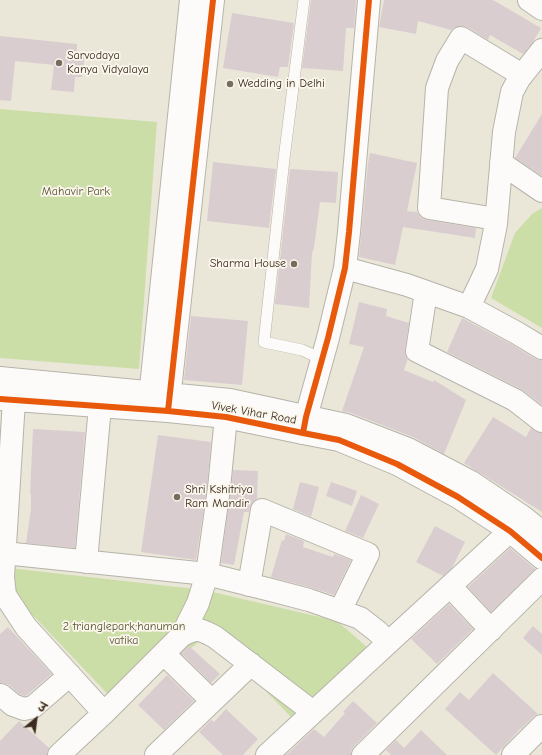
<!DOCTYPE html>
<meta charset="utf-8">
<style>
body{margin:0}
#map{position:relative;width:542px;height:755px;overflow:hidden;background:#eae7d9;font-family:"Comic Neue","Playpen Sans Deva",sans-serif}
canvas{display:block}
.north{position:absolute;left:16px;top:699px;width:40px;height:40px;-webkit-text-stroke:3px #fbf7ec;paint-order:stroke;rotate:29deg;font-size:11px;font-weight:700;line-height:16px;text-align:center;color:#3b2a1e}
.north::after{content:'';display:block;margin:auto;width:14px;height:18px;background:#3b2a1e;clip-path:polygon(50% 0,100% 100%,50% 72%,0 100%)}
</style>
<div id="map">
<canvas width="542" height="755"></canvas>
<div class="north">उ</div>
</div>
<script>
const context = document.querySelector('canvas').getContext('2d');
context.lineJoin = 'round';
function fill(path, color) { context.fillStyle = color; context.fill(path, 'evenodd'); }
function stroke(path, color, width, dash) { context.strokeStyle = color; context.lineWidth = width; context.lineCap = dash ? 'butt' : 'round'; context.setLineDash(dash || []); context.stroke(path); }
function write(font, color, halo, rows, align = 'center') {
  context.font = font + ' "Comic Neue",sans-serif'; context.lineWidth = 3.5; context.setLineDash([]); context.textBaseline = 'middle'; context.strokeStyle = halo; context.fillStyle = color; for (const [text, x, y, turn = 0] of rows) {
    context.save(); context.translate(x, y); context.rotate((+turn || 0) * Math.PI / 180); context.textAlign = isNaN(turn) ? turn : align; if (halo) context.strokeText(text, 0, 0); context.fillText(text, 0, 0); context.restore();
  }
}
const green = new Path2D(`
 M 0,109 L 157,122 L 139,369 L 0,358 Z
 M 542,208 L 542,328 L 491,298 L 515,233 L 532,214 Z
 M 9,568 L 204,590 L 337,621 L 375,654 L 291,717 L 215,639 L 207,635 L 120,707 L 9,590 Z`);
const building = new Path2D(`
 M 311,0 L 356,0 L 354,28 L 346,28 L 343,71 L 302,68 Z
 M 384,0 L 493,0 L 541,28 L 533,42 L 523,54 L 490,35 L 488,40 L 467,27 L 462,26 L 455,27 L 451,30 L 418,21 L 416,34 L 379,27 Z
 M 232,13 L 294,23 L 288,67 L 280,67 L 278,77 L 223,68 Z
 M 0,36 L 77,44 L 77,52 L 85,53 L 82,77 L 75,77 L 74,92 L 51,90 L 54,65 L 15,61 L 11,101 L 0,100 Z
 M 542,114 L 542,176 L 515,158 Z
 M 370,153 L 417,163 L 407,211 L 417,212 L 421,218 L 427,220 L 476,228 L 475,238 L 403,227 L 395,265 L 359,257 L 368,163 Z
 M 213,162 L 276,169 L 269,228 L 207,221 Z
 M 290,169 L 338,172 L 336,203 L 320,202 L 314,248 L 312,253 L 309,308 L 275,304 Z
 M 359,302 L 387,309 L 386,316 L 409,323 L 405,349 L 406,356 L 408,358 L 404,370 L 433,382 L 434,380 L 466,400 L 444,454 L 413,437 L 351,413 L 342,411 L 364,347 L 349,344 Z
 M 191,316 L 248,321 L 242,385 L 184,380 Z
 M 462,318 L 511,344 L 536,359 L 542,360 L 542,405 L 521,389 L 447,352 Z
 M 493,417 L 526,437 L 531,428 L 535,431 L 542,433 L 542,512 L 464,463 Z
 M 33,429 L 85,432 L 75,548 L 26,543 L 31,509 L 31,494 L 30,494 Z
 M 158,435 L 211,442 L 207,487 L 196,560 L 141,552 Z
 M 233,470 L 258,471 L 257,499 L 253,502 L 250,507 L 249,512 L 244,512 L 234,565 L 221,563 Z
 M 300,482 L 319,487 L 311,517 L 293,509 Z
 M 331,482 L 357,491 L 352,506 L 326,496 Z
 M 361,495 L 379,504 L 363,538 L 345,531 Z
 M 435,526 L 465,542 L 452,568 L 443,576 L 416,562 Z
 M 286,534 L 304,541 L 303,547 L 333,557 L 334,554 L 351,560 L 334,595 L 312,588 L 271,577 L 282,540 L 284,541 Z
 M 510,548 L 535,569 L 491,612 L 468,587 Z
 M 449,604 L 473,629 L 437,664 L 411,639 Z
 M 533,626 L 542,634 L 542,655 L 523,638 Z
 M 8,627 L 52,674 L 27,695 L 25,696 L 19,694 L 9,685 L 4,683 L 0,683 L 0,634 Z
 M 189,646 L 220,674 L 211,683 L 181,653 Z
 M 493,673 L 538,714 L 533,717 L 521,729 L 521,728 L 496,755 L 445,709 L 460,692 L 469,700 Z
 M 167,675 L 194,701 L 164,730 L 138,705 Z
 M 353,701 L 377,723 L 354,746 L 351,751 L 351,755 L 286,755 L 314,729 L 324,737 L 345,713 L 343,712 Z
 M 226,709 L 258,739 L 243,755 L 223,755 L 199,732 L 211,720 L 214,722 Z
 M 19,721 L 49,748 L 47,752 L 47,755 L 0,755 L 0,741 Z
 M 421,730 L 447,755 L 391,755 L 386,750 L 396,740 L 404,748 Z`);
const lane = new Path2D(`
 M 304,0 L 284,159 L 264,342 L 302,350 L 322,359`);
const street = new Path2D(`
 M 529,0 L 542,9
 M 501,163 L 542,191
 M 496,219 L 429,208 L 437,88 L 447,61 L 461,38 L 522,75
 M 345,268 L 407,285 L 469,307 L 517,333 L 542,348
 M 426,292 L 417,351 L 515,400 L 542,421
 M 469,307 L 487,269 L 496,224 L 504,132 L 512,92 L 519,79 L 542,50
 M 14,400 L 3,577 L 5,595 L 26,627 L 104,713
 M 303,433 L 306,417 L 328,338 L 345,268 L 349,232 L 369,0
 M 4,553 L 207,574 L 271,590 L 309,600 L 360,618 L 378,632 L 388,643
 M 86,562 L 100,406
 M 249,585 L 262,510 L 368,554 L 340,611
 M 450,586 L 491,630
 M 182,635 L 198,603 L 207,574 L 219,488 L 226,417
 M 164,654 L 212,701
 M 1,695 L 13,705 L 24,709 L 33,707 L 70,675
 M 59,755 L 104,713 L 182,635 C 198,627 200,629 215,637 L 313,712
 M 156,755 L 251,664
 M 267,755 L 388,643 L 510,531
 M 363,755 L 542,579
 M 513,755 L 542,726`);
const secondary = new Path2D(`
 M 0,378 L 230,400 L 346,425 L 408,449 L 471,482 L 523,517 L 542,532
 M 0,399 L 168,411 L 226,417 L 303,433 L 339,440 L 397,464 L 458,497 L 510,531 L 542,558
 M 149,407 L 191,0
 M 168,408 L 213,0`);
const cycleway = new Path2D(`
 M 0,399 L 168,411 L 226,417 L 303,433 L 339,440 L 397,464 L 458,497 L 510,531 L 542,558
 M 168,411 L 213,0
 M 303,433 L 306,417 L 328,338 L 345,268 L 349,232 L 369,0`);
const markers = [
 [59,63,4,"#786c5f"],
 [230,84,4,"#786c5f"],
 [294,264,4,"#786c5f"],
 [177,497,4,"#786c5f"]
];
const poiNames = [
 ["Sarvodaya",67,56],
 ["Kanya Vidyalaya",67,70],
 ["Wedding in Delhi",238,84],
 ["Sharma House",286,264,"right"],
 ["Shri Kshitriya",185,490],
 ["Ram Mandir",185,504]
];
const parkNames = [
 ["Mahavir Park",76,192],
 ["2 trianglepark;hanuman",124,627],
 ["vatika",124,641]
];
const streetNames = [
 ["Vivek Vihar Road",254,413,10]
];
fill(green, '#ccdea7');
fill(building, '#dacdd0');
stroke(lane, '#b6b3a9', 12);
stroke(street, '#b6b3a9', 24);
stroke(secondary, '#b6b3a9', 24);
stroke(lane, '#fcfbf9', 11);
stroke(street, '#fcfbf9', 22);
stroke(secondary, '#fcfbf9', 22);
stroke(cycleway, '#e8590c', 6);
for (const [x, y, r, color] of markers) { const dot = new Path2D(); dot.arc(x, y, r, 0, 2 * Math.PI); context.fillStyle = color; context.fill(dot); stroke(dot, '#fbf7ec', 1.5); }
write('12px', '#3b2a1e', '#fbf7ec', poiNames, 'left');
write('12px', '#595536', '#fbf7ec', parkNames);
write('12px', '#3b2a1e', '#fbf7ec', streetNames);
</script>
